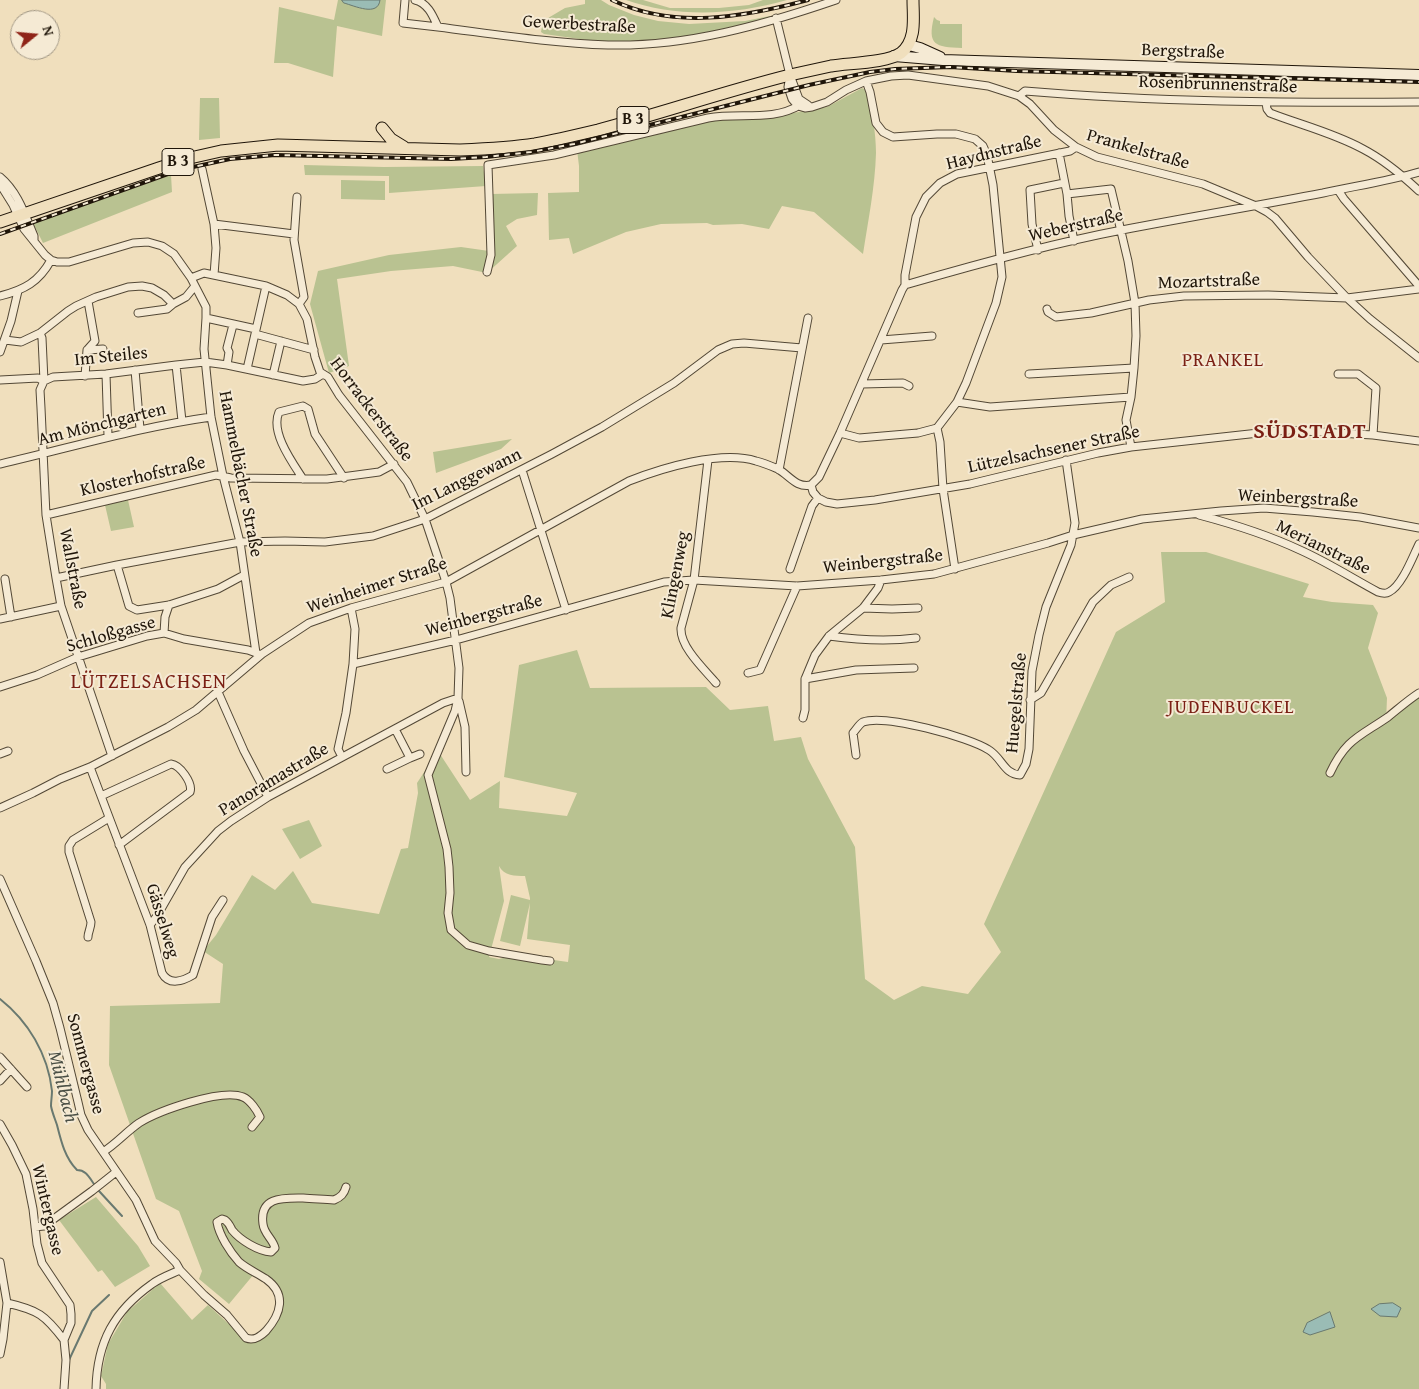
<!DOCTYPE html>
<meta charset="utf-8">
<style>
body{margin:0}
#map{position:relative;width:1419px;height:1389px;overflow:hidden;background:#f0dfbd;font-family:"Gentium Book Plus",serif}
canvas{display:block}
.north{position:absolute;left:10px;top:10px;width:50px;height:50px;box-sizing:border-box;background:#f5ead4;border:1px solid #9f9583;border-radius:50%;rotate:73deg;font-size:14px;font-weight:700;line-height:20px;text-align:center;color:#1f1509}
.north::after{content:'';display:block;margin:auto;width:18px;height:22px;background:#8f2418;clip-path:polygon(50% 0,100% 100%,50% 72%,0 100%)}
</style>
<div id="map">
<canvas width="1419" height="1389"></canvas>
<div class="north">N</div>
</div>
<script>
const context = document.querySelector('canvas').getContext('2d');
context.lineJoin = 'round';
function fill(path, color) { context.fillStyle = color; context.fill(path, 'evenodd'); }
function stroke(path, color, width, dash) { context.strokeStyle = color; context.lineWidth = width; context.lineCap = dash ? 'butt' : 'round'; context.setLineDash(dash || []); context.stroke(path); }
function write(font, color, halo, rows, align = 'center') {
  context.font = font + ' "Gentium Book Plus",serif'; context.lineWidth = 4; context.setLineDash([]); context.textBaseline = 'middle'; context.strokeStyle = halo; context.fillStyle = color; for (const [text, x, y, turn = 0] of rows) {
    context.save(); context.translate(x, y); context.rotate((+turn || 0) * Math.PI / 180); context.textAlign = isNaN(turn) ? turn : align; if (halo) context.strokeText(text, 0, 0); context.fillText(text, 0, 0); context.restore();
  }
}
const green = new Path2D(`
 M 338,0 L 386,0 L 382,36 L 337,26 L 333,77 L 288,63 L 274,63 L 279,7 L 334,20 Z
 M 585,0 L 601,0 L 609,5 L 634,15 L 658,21 L 689,24 L 745,21 L 770,16 L 770,18 L 721,31 L 658,40 L 614,42 L 587,40 L 544,34 L 541,32 L 543,21 L 565,8 L 585,4 Z
 M 626,0 L 643,0 L 670,8 L 719,8 L 749,5 L 763,0 L 787,0 C 735,15 677,18 626,0 Z
 M 934,17 L 937,20 L 940,21 L 940,24 L 962,24 L 962,48 C 935,47 927,45 934,17 Z
 M 862,88 L 868,91 C 872,112 876,133 876,153 C 875,187 868,221 863,254 L 814,212 L 782,206 L 769,229 L 742,224 L 713,225 L 707,223 L 661,224 L 626,232 L 573,254 L 569,238 L 549,240 L 548,193 L 579,192 L 579,166 L 577,150 L 712,119 L 776,116 L 827,107 Z
 M 200,98 L 219,98 L 220,138 L 199,140 Z
 M 304,165 L 384,167 L 483,166 L 486,186 L 389,193 L 389,176 L 305,175 Z
 M 171,175 L 172,192 L 43,243 L 33,223 Z
 M 341,180 L 385,181 L 385,200 L 341,199 Z
 M 538,193 L 537,215 L 517,219 L 506,226 L 517,246 L 487,273 L 453,266 L 391,271 L 337,279 L 349,366 L 329,373 L 310,304 L 318,271 L 389,255 L 461,247 L 489,251 L 491,194 Z
 M 512,439 L 501,449 L 436,473 L 433,452 Z
 M 128,500 L 134,527 L 111,531 L 105,505 Z
 M 1161,552 L 1206,552 L 1309,584 L 1303,597 L 1332,602 L 1373,605 L 1378,613 L 1368,648 L 1387,698 L 1386,722 L 1419,696 L 1419,1389 L 106,1389 L 106,1384 L 101,1376 L 108,1344 L 127,1312 L 160,1283 L 192,1320 L 208,1305 L 244,1338 L 257,1337 L 277,1318 L 284,1300 L 268,1283 L 254,1274 L 229,1304 L 199,1279 L 202,1271 L 179,1211 L 156,1199 L 109,1065 L 110,1006 L 220,1003 L 223,964 L 203,951 L 216,935 L 252,875 L 275,890 L 293,871 L 312,903 L 379,914 L 401,849 L 408,848 L 418,793 L 417,783 L 438,751 L 470,800 L 500,781 L 499,808 L 567,816 L 577,793 L 504,777 L 519,665 L 577,650 L 590,688 L 706,687 L 730,710 L 768,706 L 774,741 L 801,737 L 808,759 L 855,847 L 865,979 L 894,1000 L 922,986 L 968,994 L 1001,952 L 984,924 L 1116,632 L 1165,602 ZM 499,866 C 504,876 515,876 525,876 L 530,898 L 530,900 L 511,895 L 500,941 L 520,946 L 530,903 L 527,939 L 570,945 L 568,962 L 525,956 L 519,954 L 499,959 L 489,957 L 504,901 Z
 M 309,820 L 322,846 L 300,859 L 282,829 Z
 M 96,1197 L 138,1246 L 150,1266 L 115,1287 L 102,1270 L 98,1272 L 59,1220 Z`);
const water = new Path2D(`
 M 342,0 L 380,0 C 378,17 355,6 344,3 Z
 M 1393,1303 L 1401,1308 L 1397,1317 L 1380,1316 L 1371,1309 L 1379,1304 Z
 M 1330,1312 L 1335,1327 L 1310,1335 L 1303,1332 L 1307,1323 Z`);
const stream = new Path2D(`
 M 0,999 C 28,1021 48,1054 52,1091 C 52,1096 51,1101 51,1106 C 52,1112 55,1119 57,1125 C 61,1141 65,1158 77,1170 C 86,1170 89,1177 94,1184
 M 99,1191 L 122,1216
 M 69,1360 L 92,1311 L 109,1295`);
const street = new Path2D(`
 M 405,0 L 403,23 L 438,27 C 433,16 428,3 415,0
 M 776,18 L 790,75 L 799,99 L 808,105
 M 438,27 C 494,34 551,43 608,45 C 686,47 763,25 836,0
 M 790,75 L 788,87 L 792,99 L 798,106 L 805,108 L 812,107 L 827,102 L 846,90 L 866,81 L 891,76 L 908,75 L 988,86 L 1019,96 L 1030,104 L 1054,130 L 1076,147 L 1097,157 L 1203,184 L 1256,206 L 1267,212 L 1275,218 L 1308,257 L 1347,298 L 1370,319 L 1419,358
 M 1019,96 L 1025,91 C 1156,102 1287,103 1419,102
 M 1266,103 L 1267,109 L 1270,113 C 1301,125 1334,133 1363,149 C 1384,160 1402,175 1419,191
 M 1059,153 L 1067,194 L 1069,216 L 1074,241
 M 202,169 L 214,224 L 216,248 L 214,275
 M 0,177 C 18,192 25,215 34,236 L 34,241
 M 0,184 L 13,205 L 24,229 L 45,255 L 51,260 L 57,262 L 69,262 L 133,243 L 148,242 L 162,246 L 174,254 L 191,278 L 206,307 L 206,318 L 204,349 L 211,417 L 223,476 L 240,542 L 256,653
 M 1338,190 L 1344,199 L 1419,286
 M 1067,194 L 1111,189 L 1128,261 L 1135,303 L 1136,336 L 1134,368 L 1131,397 L 1126,420 L 1131,447
 M 297,197 L 294,240 L 304,297 L 299,304
 M 214,224 L 294,234
 M 1038,250 L 1032,224 L 1030,190 L 1064,183
 M 487,272 L 491,255 L 488,165 L 554,155 L 708,118 C 739,112 772,122 800,105
 M 191,278 L 204,273 L 266,286 L 287,295 L 299,304 L 307,319 L 315,357 L 320,372 L 328,377 L 339,395 L 407,482 L 425,519 L 446,582 L 450,598 L 459,668 L 458,698 L 455,711 L 428,775 L 447,849 L 449,867 L 450,893 L 448,913 L 451,930 L 468,945 L 489,951 L 542,960 L 550,961
 M 905,285 C 977,264 1049,244 1122,230 C 1189,217 1256,206 1323,193 C 1355,186 1388,181 1419,172
 M 905,285 L 905,275 L 916,217 L 926,197 L 940,183 L 957,174 L 1070,151 L 1076,147
 M 266,286 L 255,334 L 314,350
 M 0,296 C 24,290 39,282 51,260
 M 1047,309 L 1048,312 L 1056,317 L 1091,313 L 1149,300 L 1184,296 L 1268,295 L 1347,298 L 1419,289
 M 138,313 L 167,309 L 173,304
 M 206,318 L 256,329
 M 40,333 L 42,338 L 44,381 L 40,390 L 41,408 L 46,515 L 56,578 L 61,606 L 112,756
 M 5,340 L 21,342 L 40,333 L 68,311 L 76,306 L 96,297 L 128,287 L 142,286 L 152,288 L 164,295 L 173,304 L 186,297 L 195,286
 M 881,340 L 932,336
 M 87,350 L 103,349
 M 0,352 L 11,321 L 18,291
 M 176,365 L 182,421
 M 227,365 L 229,352 L 227,348 L 233,325
 M 247,369 L 255,334
 M 135,370 L 140,429
 M 106,374 L 108,436
 M 1029,374 L 1134,368
 M 1338,374 L 1358,374 L 1376,388 L 1373,435
 M 273,375 L 281,341
 M 85,376 L 87,350 L 95,341 L 88,301
 M 0,380 L 38,378 L 44,381 L 53,377 L 106,374 L 176,365 L 205,362 L 227,365 L 303,381 L 315,379 L 323,374
 M 862,384 L 903,383 L 909,386
 M 957,402 L 990,407 L 1131,397
 M 937,428 L 940,442 L 943,489 L 955,569
 M 840,433 L 859,438 L 918,433 L 937,428 L 957,402 L 966,383 L 996,303 L 1002,277 L 993,185 L 987,155 L 983,146 L 975,139 L 956,134 L 937,134 L 893,137 L 883,132 L 876,123 L 870,92 L 866,81
 M 708,460 L 694,580 L 681,628 C 680,647 704,669 716,683
 M 0,464 C 70,448 139,427 211,417
 M 522,470 L 566,610
 M 779,470 L 808,318
 M 303,479 C 292,462 270,432 279,412 L 303,406 L 308,409 L 315,434 L 344,478
 M 811,485 L 813,492 L 818,498 L 826,502 L 837,504 L 875,500 L 970,484 L 1098,453 L 1131,447 L 1286,430 L 1373,435 L 1419,441
 M 811,485 L 819,477 L 840,433 L 902,290 L 905,285
 M 46,515 L 216,475 L 231,478 L 327,479 L 379,472 L 394,464
 M 1199,515 C 1233,524 1268,535 1300,550 C 1327,562 1352,578 1378,592 C 1381,593 1386,594 1389,592 C 1402,586 1413,556 1419,544
 M 117,565 L 129,606 L 137,610 L 169,605 L 218,589 L 244,575
 M 790,569 L 812,506 L 818,498
 M 56,578 L 117,565 L 240,542 L 285,541 L 325,542 L 373,536 L 425,519 L 552,454 L 602,427 L 674,383 L 718,350 L 732,344 L 744,343 L 802,348
 M 5,579 L 11,617
 M 863,608 L 892,609 L 918,608
 M 0,619 L 61,606
 M 164,633 L 165,617 L 169,605
 M 829,636 C 858,640 886,642 916,638
 M 353,664 L 456,640 L 664,582 L 694,580 L 797,586 L 881,580 L 934,574 L 1048,543 L 1073,535 L 1142,519 L 1221,511 L 1264,508 L 1313,512 L 1360,517 L 1419,528
 M 748,673 L 760,670 L 797,586
 M 805,679 L 856,670 L 914,668
 M 0,687 L 37,675 L 78,657 L 147,636 L 164,633 L 184,639 L 248,650 L 259,654
 M 218,692 L 244,751 L 268,797
 M 1030,700 L 1041,693 L 1093,602 L 1111,585 L 1129,577
 M 459,701 L 465,727 L 466,772
 M 803,718 L 805,710 L 805,679 L 815,655 L 829,636 L 863,608 L 878,588 L 881,580
 M 0,754 L 8,751
 M 856,755 L 853,733 C 856,730 859,724 863,722 C 885,714 969,737 989,750 C 1002,758 1004,774 1020,775 L 1026,764 L 1029,749 L 1032,671 L 1039,635 L 1046,607 L 1071,545 L 1075,523 L 1066,460
 M 342,757 L 338,749 L 346,713 L 353,664 L 355,629 L 351,608
 M 410,758 L 420,754
 M 90,767 L 150,925 L 162,973 C 169,986 183,981 193,975 L 212,917 L 223,900
 M 387,769 L 410,758 L 395,729
 M 1330,773 C 1346,739 1359,737 1388,717 C 1398,709 1408,700 1419,693
 M 101,796 L 171,764 C 180,765 193,783 190,792 L 119,845
 M 0,808 L 33,793 L 60,779 L 90,767 L 168,727 L 196,710 L 262,654 L 309,623 L 351,608 L 446,582 L 629,481 C 662,468 721,450 756,461 C 764,463 771,466 778,469 C 790,476 796,488 811,485
 M 0,879 L 36,961 L 53,1003 L 60,1028 L 78,1102 L 81,1115 L 88,1130 L 136,1200 L 155,1241 L 176,1263 L 180,1270 L 204,1295 L 227,1315 L 246,1338 C 254,1341 260,1337 266,1331 C 281,1314 287,1294 266,1279 C 257,1273 247,1269 239,1262 C 230,1252 219,1235 217,1222 L 222,1219 L 225,1220 C 229,1223 230,1226 232,1230 C 240,1240 258,1251 271,1252 L 275,1248 C 273,1239 264,1234 263,1224 C 259,1196 284,1198 303,1198 C 314,1199 324,1199 334,1200 C 341,1197 344,1194 346,1187
 M 150,925 L 157,916 L 185,867 L 218,831 L 231,821 L 268,797 L 443,703 L 458,698
 M 88,937 C 88,932 91,928 91,922 L 69,852 L 69,846 L 73,840 L 109,818
 M 0,1057 L 27,1087
 M 0,1081 L 11,1069
 M 0,1124 L 12,1145 L 26,1174 L 33,1209 L 37,1244 L 42,1263 L 70,1305 L 71,1314 L 71,1323 L 64,1340 L 66,1360 L 64,1389
 M 103,1152 C 116,1144 126,1132 139,1123 C 158,1111 222,1088 243,1097 C 250,1100 257,1110 260,1117 L 252,1127
 M 35,1227 L 44,1226 L 92,1191 L 116,1172
 M 0,1262 L 7,1303 L 3,1339 L 0,1354
 M 7,1303 C 38,1310 45,1315 64,1340
 M 96,1389 C 97,1342 114,1311 152,1284 C 160,1278 171,1274 180,1270`);
const secondary = new Path2D(`
 M 909,45 L 920,48 L 940,57
 M 894,56 L 943,60 L 1419,75`);
const primary = new Path2D(`
 M 382,128 L 391,139 L 404,147
 M 0,222 L 159,168 L 190,158 L 221,151 L 278,145 L 460,150 C 485,149 510,148 535,144 C 556,140 577,135 598,130 C 662,113 726,91 790,75 C 804,72 817,69 831,66 C 849,63 887,63 901,53 C 917,40 913,18 913,0`);
const rail = new Path2D(`
 M 612,0 C 674,30 744,17 808,0
 M 0,234 L 179,170 L 230,159 L 275,155 L 451,159 L 486,157 L 531,152 L 574,144 L 809,85 L 870,72 L 895,69 L 950,67 L 1017,71 L 1419,82`);
const shields = [
 [633,120,32],
 [178,162,32]
];
const shieldNames = [
 ["B 3",633,120],
 ["B 3",178,162]
];
const streetNames = [
 ["Gewerbestraße",579,25,3],
 ["Bergstraße",1183,52,2],
 ["Rosenbrunnenstraße",1218,85,2],
 ["Prankelstraße",1138,150,16],
 ["Haydnstraße",994,153,-14],
 ["Weberstraße",1076,226,-13],
 ["Mozartstraße",1209,282,-2],
 ["Im Steiles",111,357,-6],
 ["Horrackerstraße",371,410,53],
 ["Am Mönchgarten",102,425,-14],
 ["Lützelsachsener Straße",1054,450,-12],
 ["Hammelbächer Straße",240,474,79],
 ["Klosterhofstraße",143,477,-13],
 ["Im Langgewann",467,480,-26],
 ["Weinbergstraße",1298,499,3],
 ["Merianstraße",1323,548,26],
 ["Weinbergstraße",883,562,-6],
 ["Wallstraße",72,569,79],
 ["Klingenweg",676,575,-79],
 ["Weinheimer Straße",377,586,-18],
 ["Weinbergstraße",484,616,-15],
 ["Schloßgasse",111,635,-16],
 ["Huegelstraße",1017,703,-85],
 ["Panoramastraße",274,780,-31],
 ["Gässelweg",162,921,73],
 ["Sommergasse",85,1064,75],
 ["Wintergasse",47,1210,77]
];
const neighbourhoodNames = [
 ["PRANKEL",1223,361],
 ["JUDENBUCKEL",1231,708]
];
const waterNames = [
 ["Mühlbach",62,1087,76]
];
const quarterNames = [
 ["LÜTZELSACHSEN",149,683]
];
const districtNames = [
 ["SÜDSTADT",1310,432]
];
fill(green, '#b9c291');
fill(water, '#9abcb5');
stroke(water, '#697970', 1);
stroke(stream, '#697970', 2);
stroke(street, '#534836', 9);
stroke(secondary, '#1f1509', 12);
stroke(primary, '#1f1509', 13);
stroke(street, '#f5ead4', 7);
stroke(secondary, '#f5ead4', 10);
stroke(primary, '#f0dfbd', 11);
stroke(rail, '#1f1509', 4);
stroke(rail, '#f5ead4', 2, [5.5]);
for (const [x, y, w] of shields) { const box = new Path2D(); box.roundRect(x - w / 2, y - 13.5, w, 27, 4); context.fillStyle = '#f5ead4'; context.fill(box); stroke(box, '#1f1509', 1); }
write('bold 16px', '#1f1509', null, shieldNames);
write('18px', '#1f1509', '#f5ead4', streetNames);
context.letterSpacing = '1px';
write('19px', '#7a1f14', '#f5ead4', neighbourhoodNames);
context.letterSpacing = '0px';
write('italic 19px', '#4a4f45', '#f5ead4', waterNames);
context.letterSpacing = '1px';
write('20px', '#7a1f14', '#f5ead4', quarterNames);
context.letterSpacing = '0px';
context.letterSpacing = '1px';
write('bold 22px', '#7a1f14', '#f5ead4', districtNames);
context.letterSpacing = '0px';
</script>
